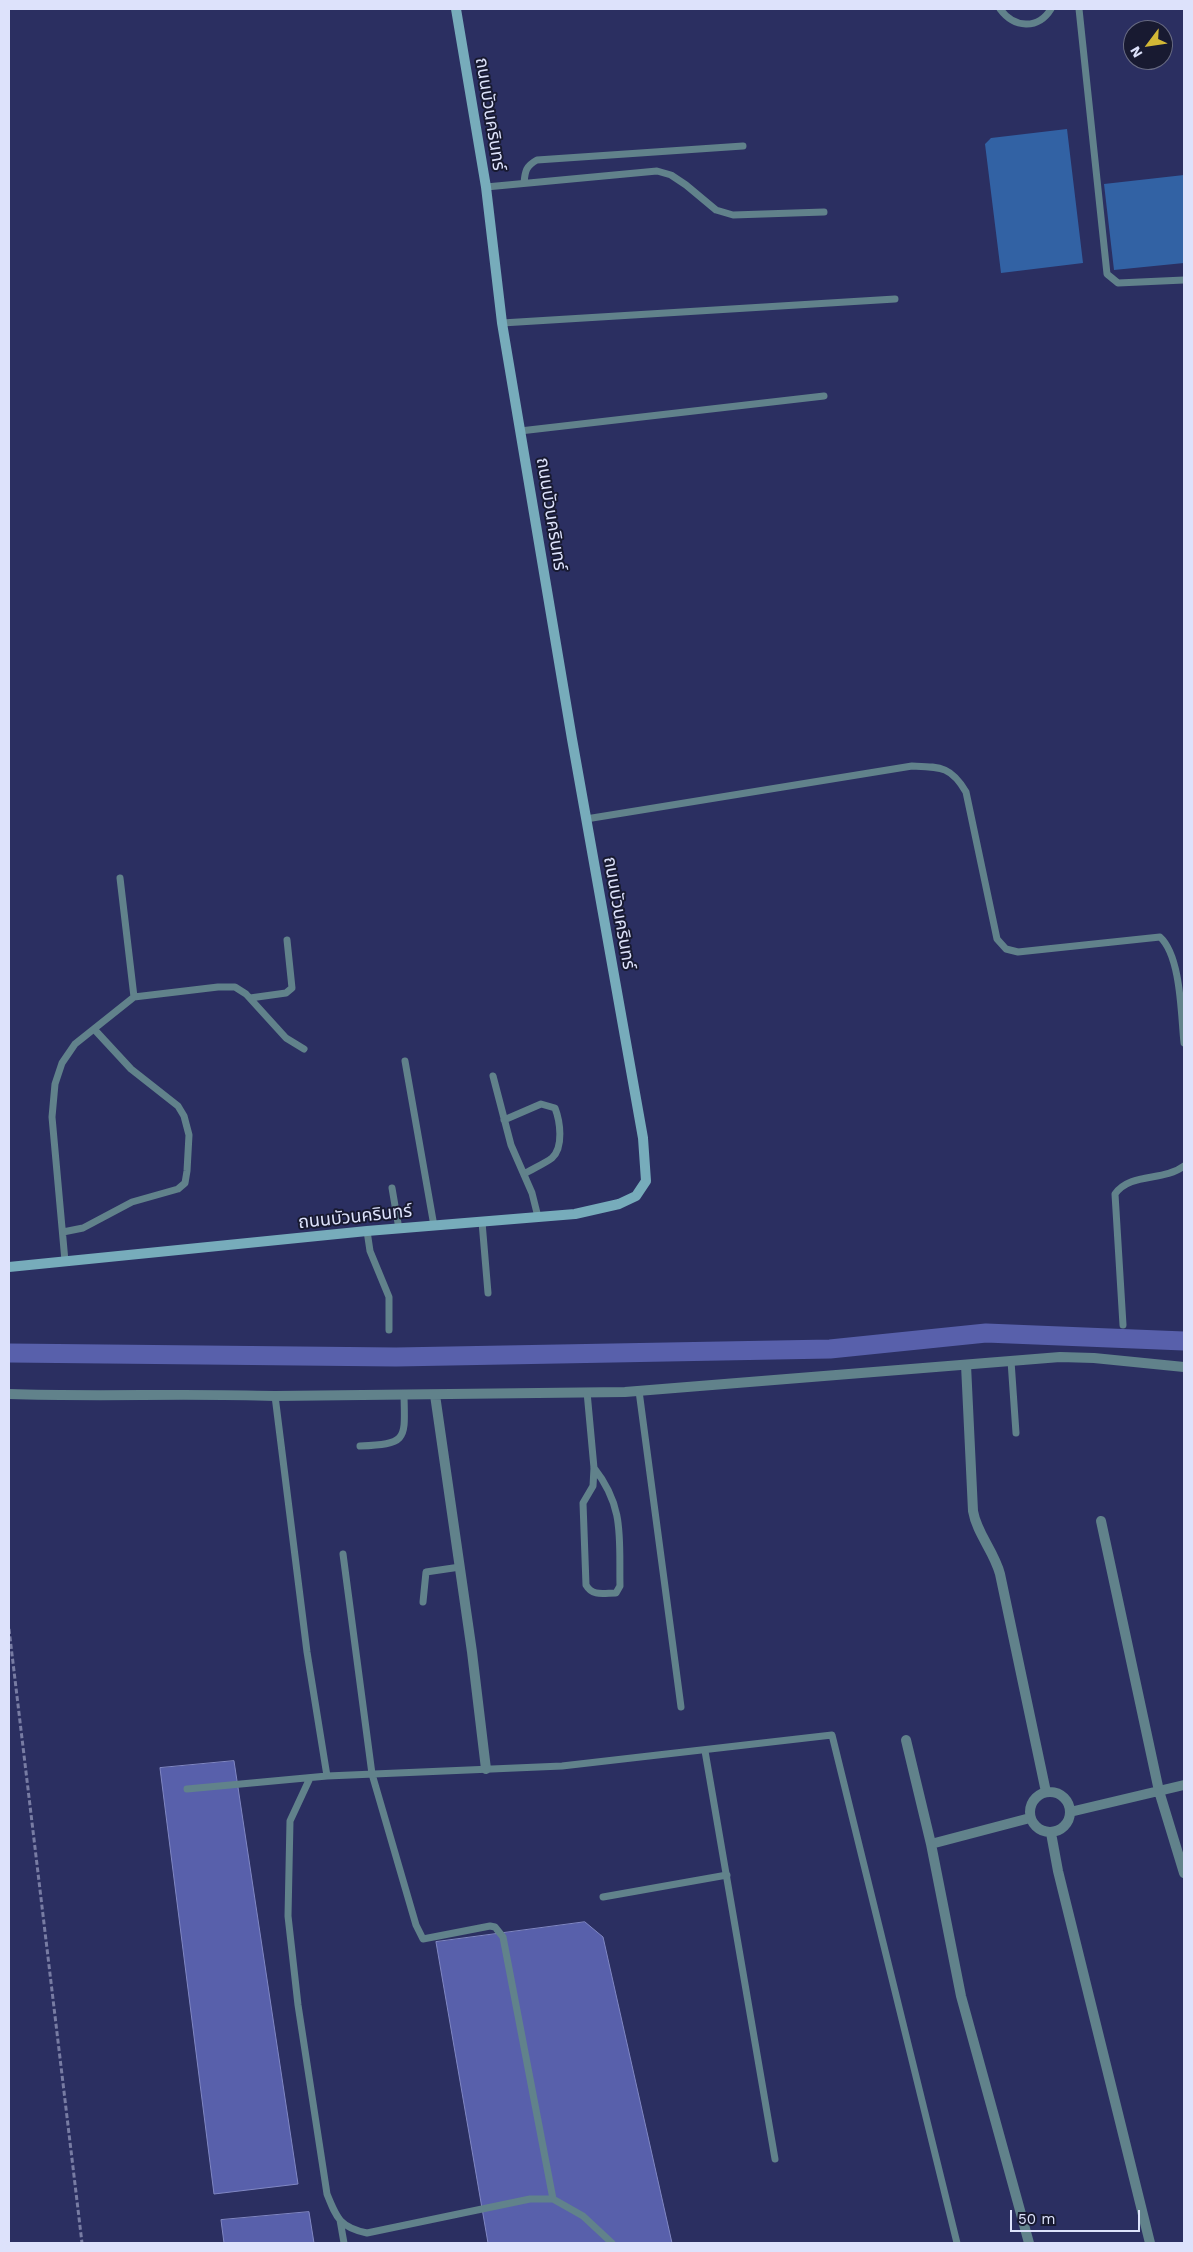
<!DOCTYPE html>
<meta charset="utf-8">
<style>
body{margin:0}
#map{position:relative;width:1193px;height:2252px;overflow:hidden;background:#2b2f61;font-family:"Work Sans",sans-serif}
canvas{display:block}
.frame{position:absolute;inset:0;border:10px solid #dde2fb;pointer-events:none}
.north{position:absolute;left:1123px;top:20px;width:50px;height:50px;box-sizing:border-box;background:#181a31;border:1px solid #676a82;border-radius:50%;rotate:239deg;font-size:14px;font-weight:700;line-height:20px;text-align:center;color:#dde2fb}
.north::after{content:'';display:block;margin:auto;width:18px;height:22px;background:#d2b736;clip-path:polygon(50% 0,100% 100%,50% 72%,0 100%)}
.scale{position:absolute;left:1010px;top:2210px;width:130px;height:22px;box-sizing:border-box;border:2px solid #dde2fb;border-top:0;padding-left:6px;font-size:15px;line-height:18px;white-space:nowrap;color:#dde2fb;-webkit-text-stroke:4px #181a31;paint-order:stroke}
</style>
<div id="map">
<canvas width="1193" height="2252"></canvas>
<div class="frame"></div>
<div class="north">N</div>
<div class="scale">50 m</div>
</div>
<script>
const context = document.querySelector('canvas').getContext('2d');
context.lineJoin = 'round';
function fill(path, color) { context.fillStyle = color; context.fill(path, 'evenodd'); }
function stroke(path, color, width, dash) { context.strokeStyle = color; context.lineWidth = width; context.lineCap = dash ? 'butt' : 'round'; context.setLineDash(dash || []); context.stroke(path); }
function write(font, color, halo, rows, align = 'center') {
  context.font = font + ' "Work Sans","Noto Sans Thai",sans-serif'; context.lineWidth = 4; context.setLineDash([]); context.textBaseline = 'middle'; context.strokeStyle = halo; context.fillStyle = color; for (const [text, x, y, turn = 0] of rows) {
    context.save(); context.translate(x, y); context.rotate((+turn || 0) * Math.PI / 180); context.textAlign = isNaN(turn) ? turn : align; if (halo) context.strokeText(text, 0, 0); context.fillText(text, 0, 0); context.restore();
  }
}
const water = new Path2D(`
 M 234,1761 L 298,2184 L 214,2194 L 160,1768 Z
 M 585,1922 L 603,1937 L 672,2243 L 488,2243 L 436,1942 Z
 M 309,2212 L 314,2243 L 224,2243 L 221,2220 Z`);
const canal = new Path2D(`
 M 9,1353 L 396,1357 L 830,1349 L 986,1333 L 1184,1341`);
const building = new Path2D(`
 M 1067,129 L 1083,263 L 1001,273 L 985,144 L 991,138 Z
 M 1184,175 L 1184,263 L 1114,270 L 1104,184 Z`);
const path = new Path2D(`
 M 9,1629 L 82,2243`);
const lane = new Path2D(`
 M 1000,9 C 1014,28 1038,30 1051,9
 M 1079,9 L 1107,274 L 1118,283 L 1184,280
 M 524,183 C 525,171 526,166 537,160 L 743,146
 M 486,187 L 657,171 L 671,175 L 686,185 L 716,210 L 733,215 L 824,212
 M 502,323 L 895,299
 M 520,431 L 824,396
 M 586,819 L 912,766 C 940,767 951,766 966,792 L 997,939 L 1006,949 L 1018,952 L 1160,937 C 1181,956 1181,1015 1184,1043
 M 120,878 L 134,997
 M 250,998 L 286,993 L 292,988 L 287,940
 M 405,1061 L 434,1226
 M 493,1076 L 511,1145 L 532,1193 L 538,1217
 M 504,1120 L 541,1104 L 555,1108 C 560,1121 564,1147 552,1158 C 544,1164 532,1169 524,1174
 M 392,1188 L 399,1229
 M 482,1222 L 488,1293
 M 367,1231 L 370,1251 L 389,1297 L 389,1330
 M 63,1232 L 83,1228 L 132,1202 L 178,1189 L 185,1183 L 187,1171 L 189,1135 L 184,1116 L 178,1106 L 131,1069 L 94,1029
 M 65,1261 L 52,1117 L 55,1084 L 62,1063 L 75,1044 L 134,997 L 218,987 L 235,987 L 246,994 L 286,1038 L 304,1049
 M 1123,1325 L 1115,1194 C 1131,1172 1163,1182 1184,1166
 M 1011,1361 L 1016,1433
 M 639,1391 L 681,1707
 M 587,1392 L 594,1468 L 593,1486 L 583,1503 L 586,1585 C 593,1597 604,1593 616,1593 L 620,1586 C 619,1539 625,1507 594,1468
 M 275,1396 L 307,1652 L 327,1776
 M 360,1446 C 408,1444 405,1440 404,1395
 M 343,1554 L 372,1774 L 416,1925 L 423,1939 L 490,1926 L 495,1927 L 503,1937 L 553,2199
 M 423,1602 L 426,1572 L 460,1567
 M 705,1751 L 775,2159
 M 310,1778 L 290,1821 L 288,1916 L 298,2005 L 327,2194 C 337,2219 340,2227 367,2233 L 530,2199 L 553,2199 L 583,2216 L 612,2243
 M 187,1789 L 327,1776 L 562,1766 L 832,1735 L 957,2243
 M 603,1897 L 727,1875
 M 340,2220 L 344,2243`);
const street = new Path2D(`
 M 966,1365 L 973,1511 C 977,1534 994,1551 1000,1574 L 1046,1792
 M 9,1394 C 98,1397 186,1393 275,1396 L 625,1392 L 1060,1357 L 1094,1358 L 1184,1367
 M 435,1395 L 472,1652 L 486,1769
 M 1101,1521 L 1159,1791 L 1184,1873
 M 906,1740 L 931,1844 L 961,1996 L 1029,2243
 M1030 1812a20 20 0 1 1 40 0a20 20 0 1 1-40 0Z
 M 1070,1812 L 1184,1785
 M 1051,1833 L 1058,1871 L 1150,2243
 M 931,1844 L 1030,1818`);
const secondary = new Path2D(`
 M 9,1267 L 367,1231 L 575,1214 L 619,1204 L 636,1196 L 646,1181 L 643,1138 L 572,739 L 502,323 L 486,187 L 456,9`);
const streetNames = [
 ["ถนนบัวนครินทร์",490,114,81],
 ["ถนนบัวนครินทร์",551,514,81],
 ["ถนนบัวนครินทร์",619,913,80],
 ["ถนนบัวนครินทร์",355,1217,-6]
];
fill(water, '#5860ab');
stroke(water, '#8087c3', 1);
stroke(canal, '#5860ab', 19);
fill(building, '#3262a4');
stroke(path, '#787ca3', 3, [5, 2.5]);
stroke(lane, '#61828b', 7);
stroke(street, '#61828b', 10);
stroke(secondary, '#77acbb', 10);
write('18px', '#dde2fb', '#181a31', streetNames);
</script>
